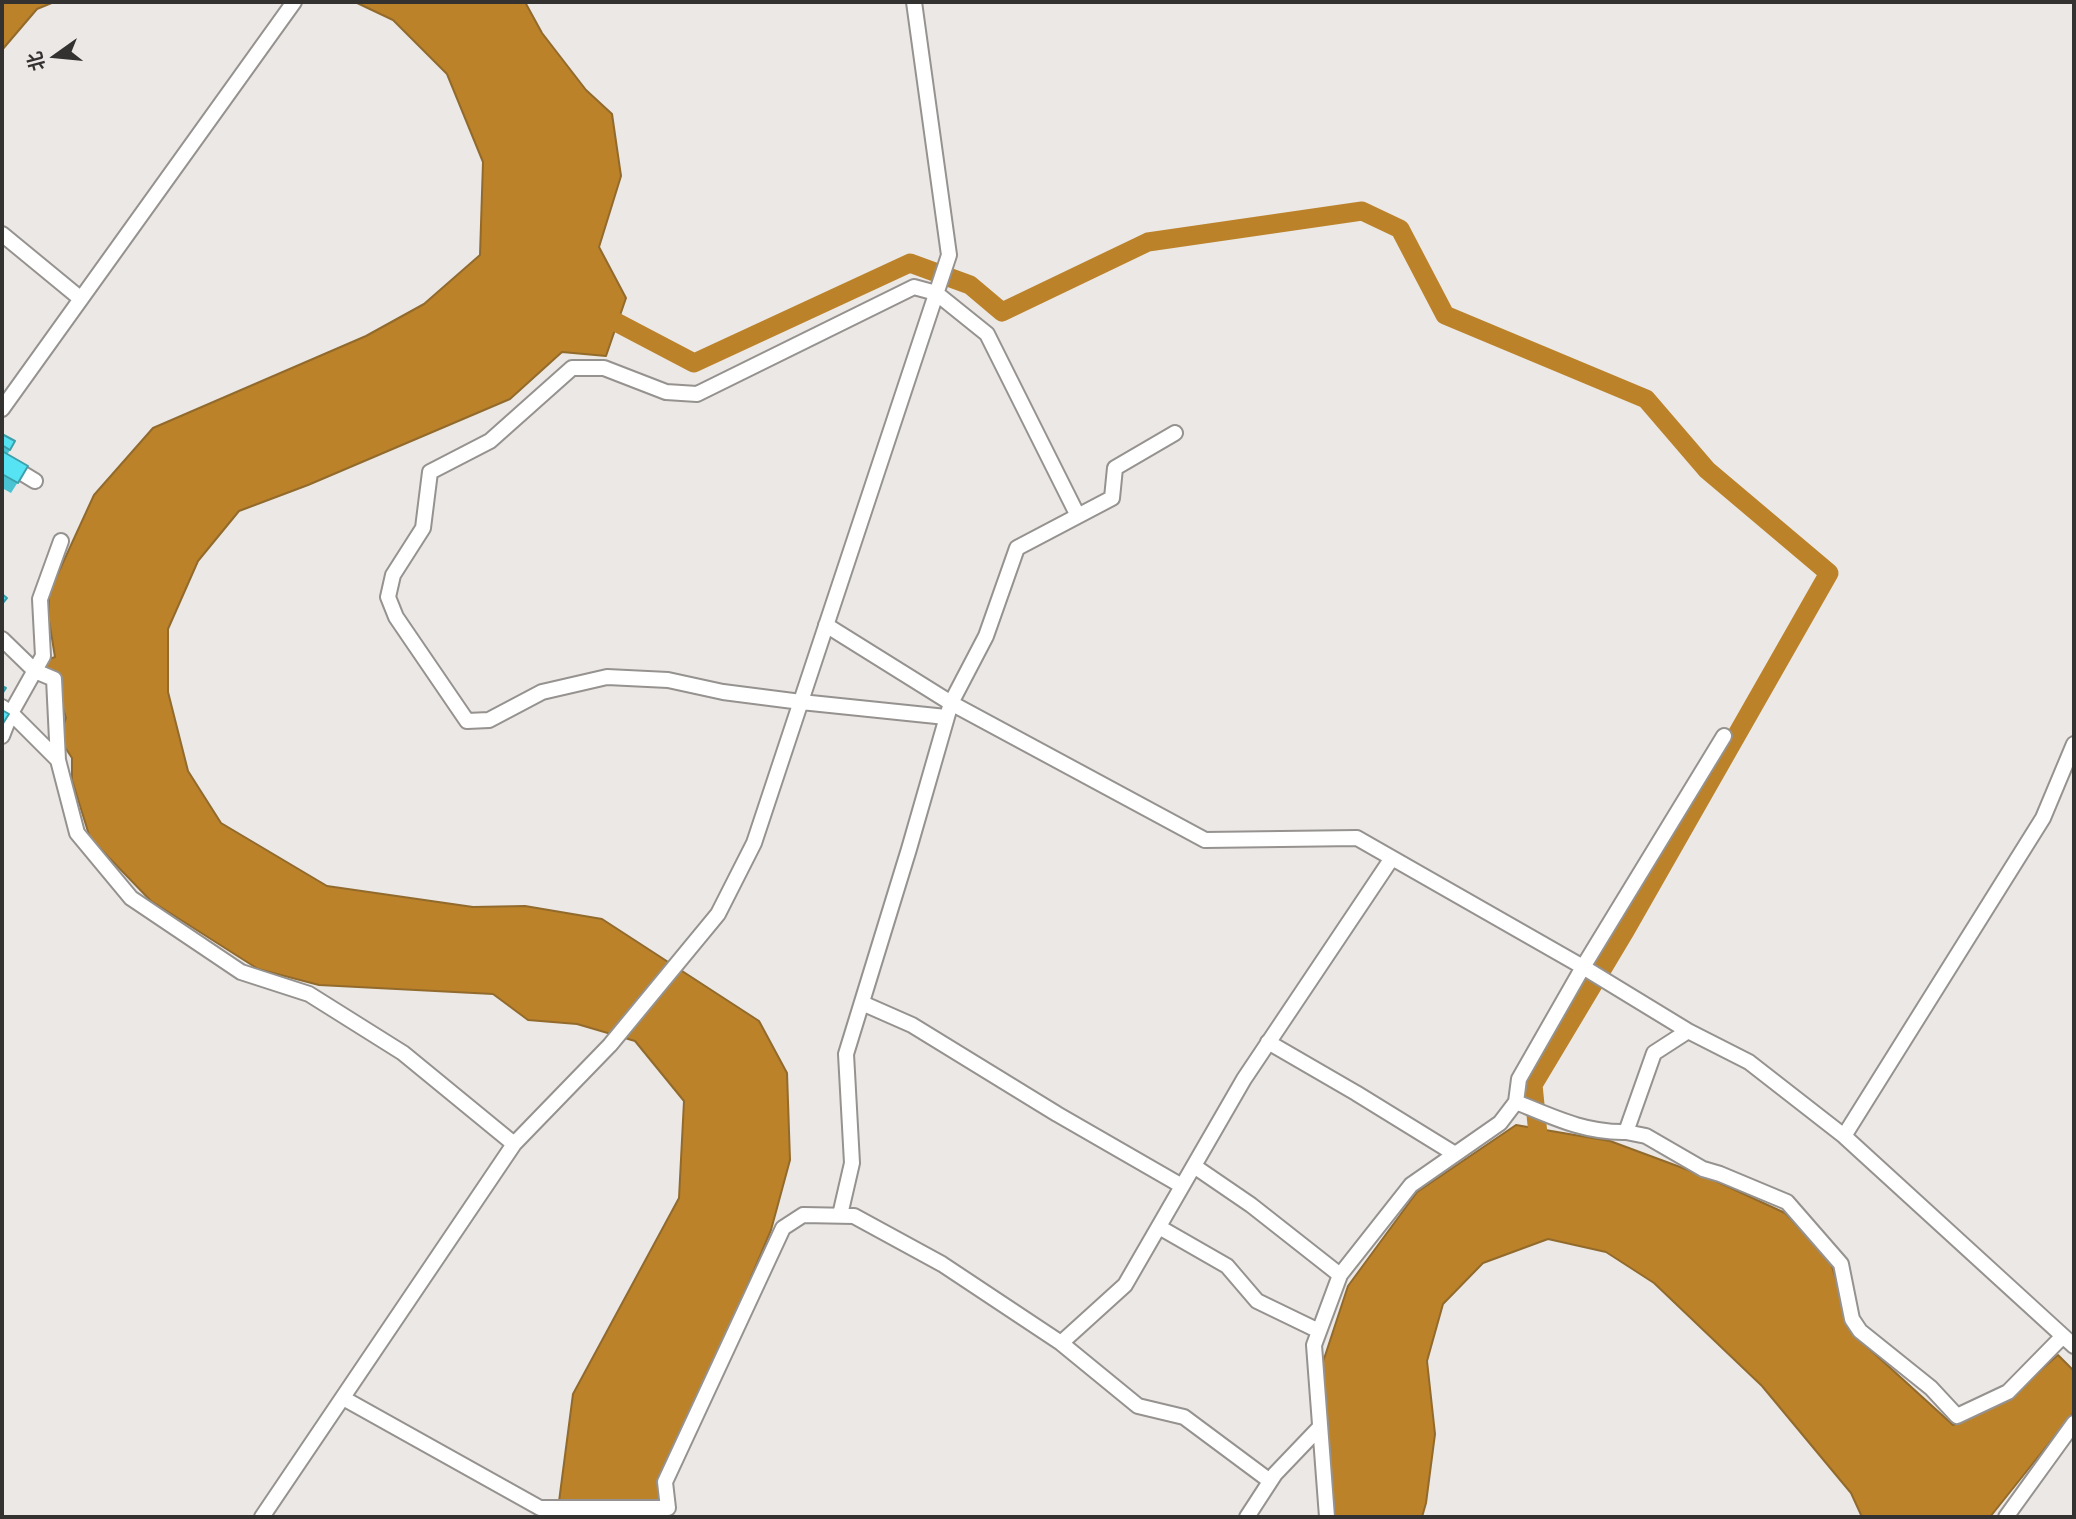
<!DOCTYPE html>
<meta charset="utf-8">
<style>
body{margin:0}
#map{position:relative;width:2076px;height:1519px;overflow:hidden;background:#ebe8e5;font-family:"Titillium Web","Noto Sans SC",sans-serif}
canvas{display:block}
.frame{position:absolute;inset:0;border:4px solid #333231;pointer-events:none}
.north{position:absolute;left:21px;top:21px;width:70px;height:70px;-webkit-text-stroke:5px #ebe8e5;paint-order:stroke;rotate:255deg;font-size:19px;font-weight:700;line-height:28px;text-align:center;color:#333231}
.north::after{content:'';display:block;margin:auto;width:24px;height:32px;background:#333231;clip-path:polygon(50% 0,100% 100%,50% 72%,0 100%)}
</style>
<div id="map">
<canvas width="2076" height="1519"></canvas>
<div class="frame"></div>
<div class="north">北</div>
</div>
<script>
const context = document.querySelector('canvas').getContext('2d');
context.lineJoin = 'round';
function fill(path, color) { context.fillStyle = color; context.fill(path, 'evenodd'); }
function stroke(path, color, width, dash) { context.strokeStyle = color; context.lineWidth = width; context.lineCap = dash ? 'butt' : 'round'; context.setLineDash(dash || []); context.stroke(path); }
const water = new Path2D(`
 M 2,2 L 54,2 L 37,9 L 2,50 Z
 M 355,2 L 525,2 L 542,33 L 586,90 L 612,114 L 621,176 L 599,247 L 626,298 L 606,356 L 562,352 L 510,399 L 308,485 L 239,511 L 198,561 L 168,629 L 168,692 L 188,771 L 221,823 L 327,886 L 473,907 L 525,906 L 602,919 L 759,1021 L 787,1073 L 790,1160 L 771,1230 L 663,1486 L 663,1517 L 557,1517 L 573,1394 L 679,1198 L 684,1101 L 635,1041 L 577,1024 L 528,1020 L 493,994 L 319,985 L 258,969 L 151,901 L 90,838 L 72,780 L 72,758 L 59,738 L 66,718 L 54,679 L 40,670 L 44,661 L 55,657 L 49,620 L 49,593 L 94,495 L 153,428 L 366,336 L 424,304 L 480,255 L 483,162 L 447,74 L 393,20 Z
 M 1516,1125 L 1610,1141 L 1707,1177 L 1785,1213 L 1830,1260 L 1853,1334 L 1953,1425 L 2009,1398 L 2058,1355 L 2074,1371 L 2074,1412 L 1990,1517 L 1862,1517 L 1851,1493 L 1762,1386 L 1654,1283 L 1606,1252 L 1548,1239 L 1483,1263 L 1443,1304 L 1427,1361 L 1435,1434 L 1426,1503 L 1422,1517 L 1335,1517 L 1321,1368 L 1348,1286 L 1417,1192 Z`);
const canal = new Path2D(`
 M 595,311 L 694,363 L 910,263 L 970,285 L 1002,312 L 1148,242 L 1362,211 L 1400,229 L 1445,315 L 1646,399 L 1707,470 L 1829,573 L 1625,931 L 1533,1085 L 1540,1154`);
const street = new Path2D(`
 M 2,234 L 81,299
 M 2,409 L 294,2
 M 2,461 L 35,481
 M 826,625 L 951,703 L 1205,840 L 1357,838 L 1583,967 L 1724,736
 M 2,639 L 35,671 L 54,679 L 58,760
 M 2,707 L 11,713 L 43,656 L 40,599 L 61,541
 M 946,717 L 801,702 L 723,692 L 668,680 L 607,677 L 542,692 L 489,720 L 467,721 L 396,617 L 388,597 L 393,575 L 423,528 L 430,472 L 490,441 L 572,368 L 604,368 L 666,392 L 697,394 L 914,287 L 936,293 L 987,334 L 1078,516
 M 2,736 L 11,713 L 58,760 L 77,833 L 131,898 L 241,972 L 309,994 L 403,1053 L 514,1144
 M 862,1003 L 912,1025 L 1057,1114 L 1182,1186
 M 1268,1042 L 1356,1093 L 1455,1154
 M 1516,1102 L 1519,1079 L 1583,967 L 1688,1031
 M 1626,1132 L 1646,1136 L 1703,1169 L 1720,1174 L 1787,1202 L 1841,1264 L 1852,1319 L 1860,1331 L 1931,1388 L 1957,1416 L 2008,1392 L 2063,1336
 M 1844,1136 L 2043,818 L 2074,744
 M 1194,1166 L 1251,1205 L 1340,1275
 M 840,1215 L 852,1163 L 846,1054 L 909,849 L 951,703 L 986,636 L 1017,548 L 1112,498 L 1115,468 L 1175,433
 M 1159,1227 L 1227,1266 L 1257,1301 L 1319,1331
 M 1061,1343 L 1138,1406 L 1184,1417 L 1270,1481
 M 343,1398 L 540,1508 L 668,1508 L 665,1482 L 783,1228 L 803,1215 L 854,1216 L 942,1264 L 1061,1343 L 1125,1285 L 1244,1079 L 1392,858
 M 262,1517 L 514,1144 L 610,1045 L 718,914 L 754,843 L 949,255 L 914,2
 M 1247,1517 L 1275,1474 L 1319,1428
 M 1327,1517 L 1314,1345 L 1340,1275 L 1411,1185 L 1500,1123 L 1516,1102 C 1553,1117 1585,1133 1626,1132 L 1654,1053 L 1688,1031 L 1749,1062 L 1844,1136 L 2074,1346
 M 2006,1517 L 2074,1423`);
const wall = new Path2D(`
 M 2,434 L 10,450 L 7,455 L 28,466 L 11,493 L 2,488 Z`);
const building = new Path2D(`
 M 2,434 L 15,441 L 10,450 L 2,445 Z
 M 2,451 L 28,466 L 18,483 L 2,474 Z
 M 2,594 L 7,598 L 2,604 Z
 M 2,686 L 6,688 L 2,694 Z
 M 2,710 L 9,714 L 2,725 Z`);
fill(water, '#bb822a');
stroke(water, '#926a2c', 2);
stroke(canal, '#bb822a', 19);
stroke(street, '#95928f', 18);
stroke(street, '#fff', 14);
fill(wall, '#4ac4d2');
fill(building, '#56e4f4');
stroke(building, '#3ca0ab', 2);
</script>
